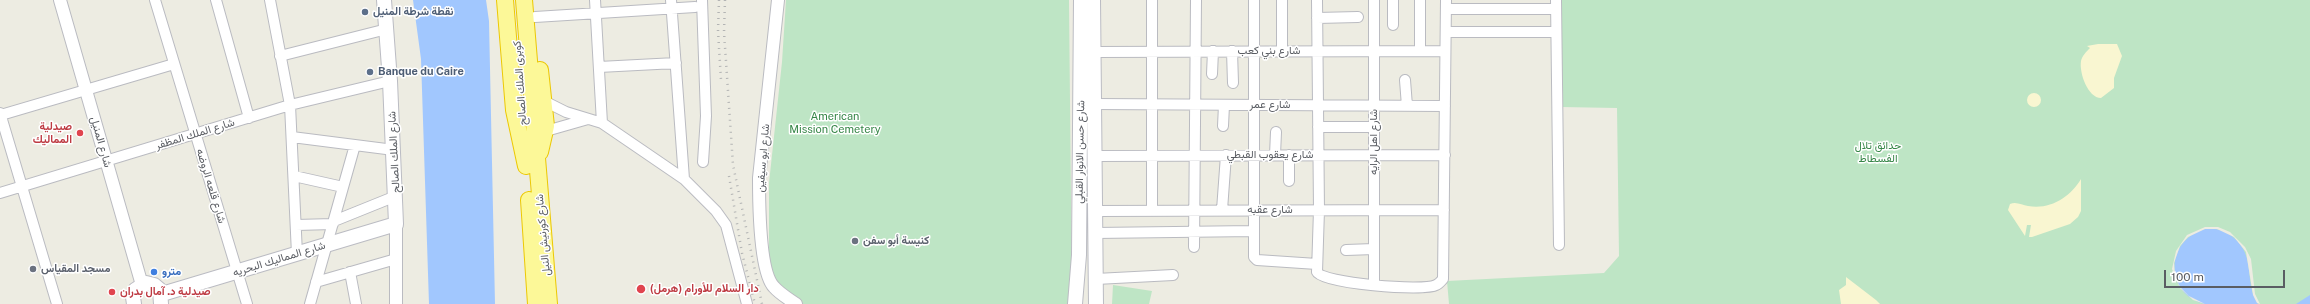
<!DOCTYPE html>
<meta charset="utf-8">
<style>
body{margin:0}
#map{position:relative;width:2310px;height:304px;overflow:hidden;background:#edece2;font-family:"Public Sans",sans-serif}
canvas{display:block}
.scale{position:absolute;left:2164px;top:270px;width:121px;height:18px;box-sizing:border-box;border:2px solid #5a5d63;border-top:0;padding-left:5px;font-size:12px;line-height:14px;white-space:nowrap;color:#5a5d63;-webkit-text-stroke:3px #fff;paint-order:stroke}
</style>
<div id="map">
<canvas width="2310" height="304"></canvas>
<div class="scale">100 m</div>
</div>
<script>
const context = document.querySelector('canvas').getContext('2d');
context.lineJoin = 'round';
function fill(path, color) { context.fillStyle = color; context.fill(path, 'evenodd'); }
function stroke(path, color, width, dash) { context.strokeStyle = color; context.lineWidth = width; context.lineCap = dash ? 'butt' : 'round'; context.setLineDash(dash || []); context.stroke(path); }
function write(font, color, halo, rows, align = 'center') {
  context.font = font + ' "Public Sans",Vazirmatn,sans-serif'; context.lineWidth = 3; context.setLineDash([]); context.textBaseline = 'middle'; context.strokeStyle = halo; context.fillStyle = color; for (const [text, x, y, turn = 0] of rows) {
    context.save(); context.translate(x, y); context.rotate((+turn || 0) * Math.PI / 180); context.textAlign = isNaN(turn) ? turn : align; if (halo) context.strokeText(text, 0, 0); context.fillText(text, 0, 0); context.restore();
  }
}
const green = new Path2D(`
 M 786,0 L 1069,0 L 1072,304 L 801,304 L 769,276 L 769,183 L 782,62 Z
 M 1560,0 L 2310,0 L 2310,304 L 1449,304 L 1447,281 L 1604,273 L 1619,256 L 1617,108 L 1561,107 Z
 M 1113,285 L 1152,291 L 1149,304 L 1112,304 Z`);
const sand = new Path2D(`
 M 2098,44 L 2117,44 L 2122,56 L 2114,78 L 2114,88 L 2101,98 C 2088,98 2079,73 2081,61 C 2082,56 2086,52 2090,48 L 2087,46 Z
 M2027 100a7 7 0 1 1 14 0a7 7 0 1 1-14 0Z
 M 2081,179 L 2081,211 L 2078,217 L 2070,224 L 2032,237 L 2029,237 L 2031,225 L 2027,225 L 2025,236 L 2008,210 L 2010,204 C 2016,201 2022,205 2028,206 C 2051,210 2070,197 2081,179 Z
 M 1846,277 L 1876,300 L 1880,304 L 1841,304 L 1839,290 L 1846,285 Z`);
const water = new Path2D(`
 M 413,0 L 486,0 L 489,21 L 495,304 L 429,304 L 421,59 Z
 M 2205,229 C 2216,228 2226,230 2234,238 C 2256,256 2244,283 2258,304 C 2241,304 2221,304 2205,304 C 2164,294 2165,240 2205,229 Z
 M 2310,295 L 2310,304 L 2296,304 Z`);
const pier = new Path2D(`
 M 2205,227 L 2218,227 L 2230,232 L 2245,247 L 2251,259 L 2255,294 L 2260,304 L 2257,303 L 2253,295 L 2246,252 L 2234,237 L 2217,229 L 2205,229 L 2188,237 L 2180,246 L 2174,263 L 2175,276 L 2180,287 L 2189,296 L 2205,304 L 2193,300 L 2180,288 L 2172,269 L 2176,251 L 2187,235 Z`);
const minor = new Path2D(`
 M 155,0 L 247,304
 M 216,0 L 249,118
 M 270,0 L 290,105 L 297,254
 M 595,0 L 602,123
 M 671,0 L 684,179
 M 702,0 L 706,116 L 703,162
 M 1152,0 L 1152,211
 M 1254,0 L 1254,257 L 1257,260 L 1317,264
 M 1317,0 L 1319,210 L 1317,272 C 1321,283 1424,292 1436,285 C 1439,284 1441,281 1443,279 L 1446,0
 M 1420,0 L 1420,51
 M 1556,0 L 1559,245
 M 1446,9 L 1556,9
 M 535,17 L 695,7
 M 1317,18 L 1358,17
 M 1393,25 L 1393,0
 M 1446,32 L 1556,32
 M 1232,51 L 1233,83
 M 1282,51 L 1282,0
 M 1094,52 L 1445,51
 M 280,56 L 387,29
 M 599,67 L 676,63
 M 1212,74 L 1213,51
 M 1405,80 L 1407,106
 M 544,101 L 566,112 L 602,123 L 684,179 L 716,211 L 726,225 L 747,304
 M 1094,104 L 1445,106
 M 0,113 L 57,304
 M 1,115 L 174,64
 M 1223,126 L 1224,105
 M 1318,127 L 1374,127
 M 546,131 L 588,119
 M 292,137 L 394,150
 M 1275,155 L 1276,132
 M 1095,156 L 1445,155
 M 294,176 L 343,187
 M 1289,181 L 1289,155
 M 0,193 L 290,105 L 390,81
 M 1222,210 L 1226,155
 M 1095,211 L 1444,210
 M 334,221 L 396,196
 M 296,225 L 333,224
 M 1095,233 L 1254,231
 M 1194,247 L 1196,0
 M 1346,250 L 1374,249
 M 350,272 L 356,304
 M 1096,279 L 1173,275
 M 316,282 L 396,259
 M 1374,285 L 1374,0
 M 310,304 L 355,145`);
const tertiary = new Path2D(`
 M 60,0 L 142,285
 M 778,0 L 759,178 C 759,200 759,272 774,287 C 780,294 789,299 796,304
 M 396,304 L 396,224`);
const secondary = new Path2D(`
 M 1093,0 L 1096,304
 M 162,294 L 396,224 L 390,81 L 384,0
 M 134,304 L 133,297 L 135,290 L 146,283 L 154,285 L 160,290 L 161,304
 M 1075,304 L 1079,255 L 1081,0`);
const trunk = new Path2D(`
 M 505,0 L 514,110 L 526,166
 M 524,0 L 549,304
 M 540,152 L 546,126 L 540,70
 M 529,200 L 536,304`);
const rail = new Path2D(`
 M 719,0 L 718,31 L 721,80
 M 725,0 L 724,32 L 733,165 L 762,304
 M 729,176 L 742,253 L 755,304`);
const markers = [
 [365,12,4,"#5c6f8a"],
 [370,72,4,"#5c6f8a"],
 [80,133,4,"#e0444e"],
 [855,241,4,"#6b7280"],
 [33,269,4,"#6b7280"],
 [154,272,4,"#3f7fe0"],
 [641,289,5,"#e0444e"],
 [112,292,4,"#e0444e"]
];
const serviceNames = [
 ["نقطة شرطة المنيل",373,12],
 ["Banque du Caire",378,72]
];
const streetNames = [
 ["شارع بني كعب",1269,51],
 ["كوبرى الملك الصالح",520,83,-94],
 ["شارع عمر",1270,105],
 ["شارع الملك المظفر",195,134,-17],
 ["شارع المنيل",101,142,74],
 ["شارع اهل الرايه",1374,142,-90],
 ["شارع الملك الصالح",394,152,-93],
 ["شارع حسن الانوار القبلي",1080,152,-89],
 ["شارع يعقوب القبطي",1270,155],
 ["شارع ابو سيفين",763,158,-85],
 ["شارع قلعه الروضه",211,186,73],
 ["شارع عقبه",1270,210],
 ["شارع كورنيش النيل",543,235,-95],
 ["شارع المماليك البحريه",279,259,-17]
];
const parkNames = [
 ["American",835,117],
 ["Mission Cemetery",835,130],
 ["حدائق تلال",1878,146],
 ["الفسطاط",1878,159]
];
const healthNames = [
 ["صيدلية",72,127,"right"],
 ["المماليك",72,140,"right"],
 ["دار السلام للأورام (هرمل)",650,289],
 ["صيدلية د. آمال بدران",120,292]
];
const worshipNames = [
 ["كنيسة أبو سفن",863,241],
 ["مسجد المقياس",41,269]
];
const shopNames = [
 ["مترو",162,272]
];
fill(green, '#bee5c5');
fill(sand, '#f9f6d1');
fill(water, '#a1c7fe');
fill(pier, '#edece2');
stroke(minor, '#babbc1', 12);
stroke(tertiary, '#babbc1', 14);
stroke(secondary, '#bbbcc3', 16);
stroke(trunk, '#ecc803', 18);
stroke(minor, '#fff', 10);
stroke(tertiary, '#fff', 12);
stroke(secondary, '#fff', 14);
stroke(trunk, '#fcf898', 16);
stroke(rail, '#b3b4b4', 2.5, [1, 5]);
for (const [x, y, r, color] of markers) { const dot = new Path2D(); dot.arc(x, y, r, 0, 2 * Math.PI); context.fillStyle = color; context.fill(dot); stroke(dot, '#fff', 1.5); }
write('bold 11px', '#4e5e75', '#fff', serviceNames, 'left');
write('11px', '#5a5d63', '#fff', streetNames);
write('11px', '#368647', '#fff', parkNames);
write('bold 11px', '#be3a42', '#fff', healthNames, 'left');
write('bold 11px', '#5b616d', '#fff', worshipNames, 'left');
write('bold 11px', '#366cbe', '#fff', shopNames, 'left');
</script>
